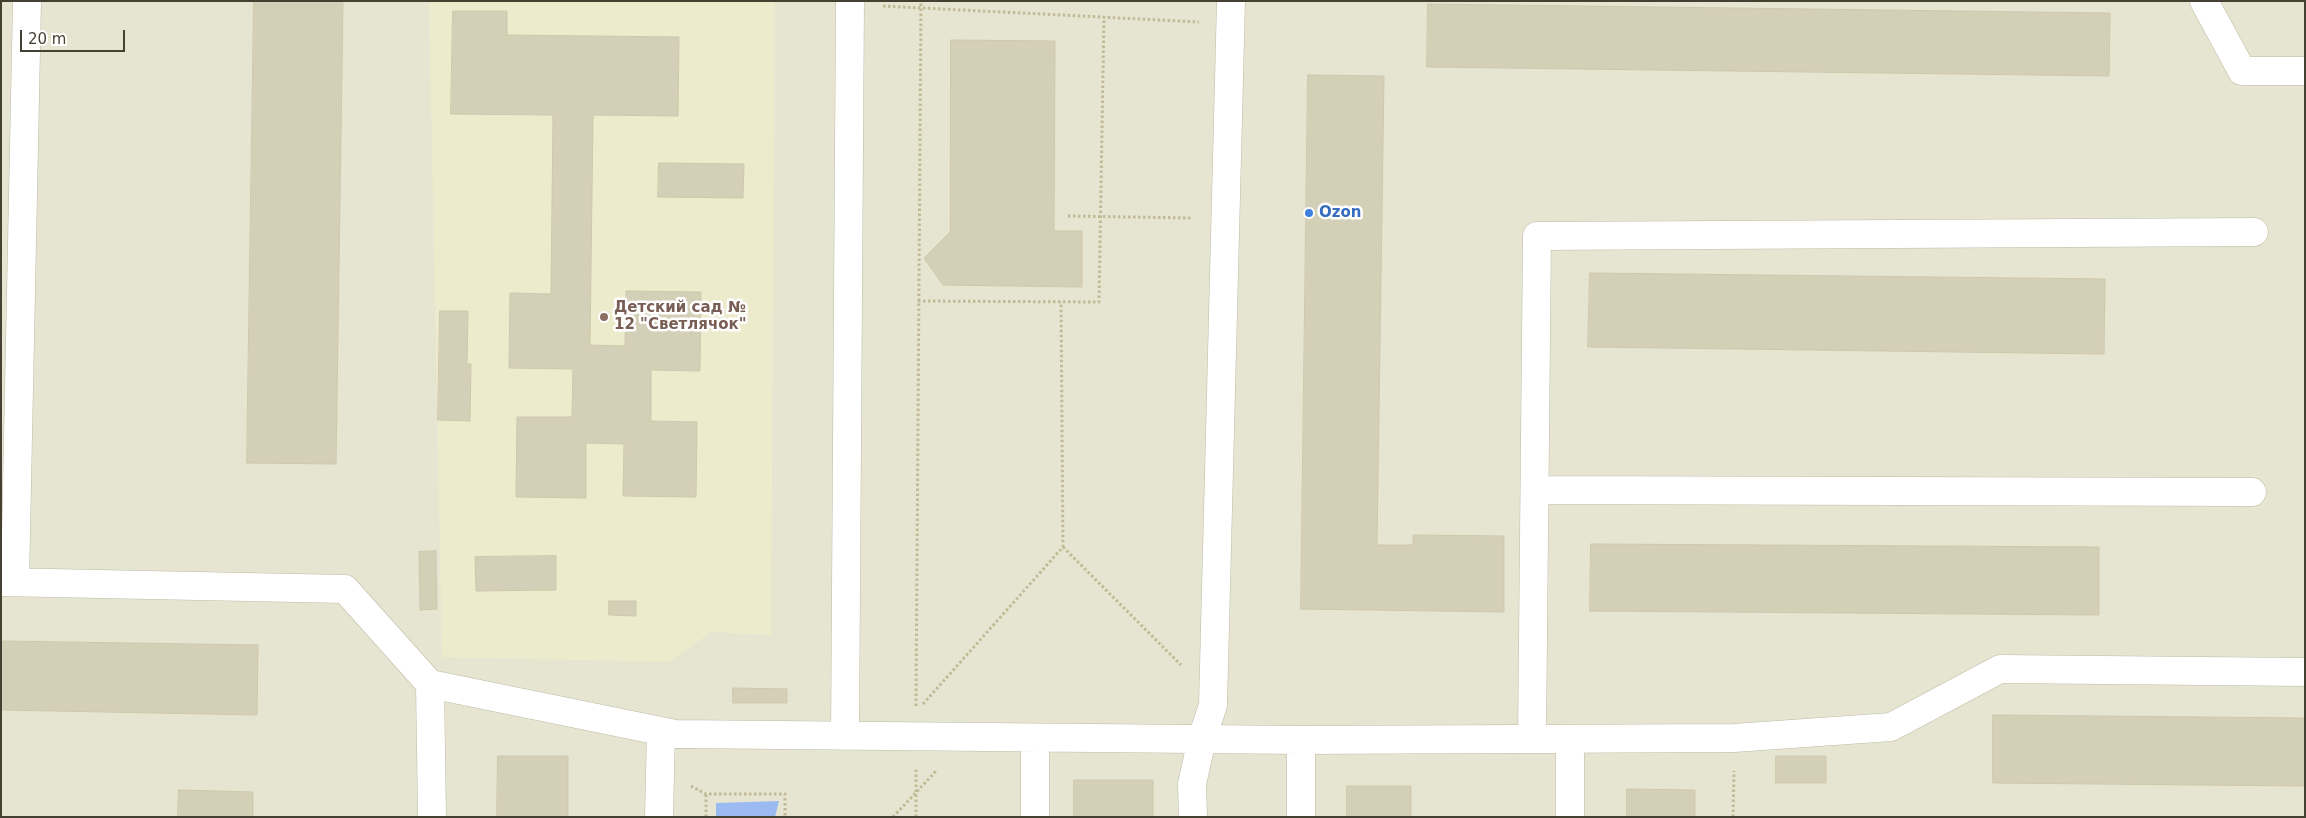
<!DOCTYPE html>
<meta charset="utf-8">
<style>
body{margin:0}
#map{position:relative;width:2306px;height:818px;overflow:hidden;background:#f2f1e3;font-family:"DejaVu Sans",sans-serif}
canvas{display:block}
.frame{position:absolute;inset:0;border:2px solid #444133;pointer-events:none}
.scale{position:absolute;left:20px;top:30px;width:105px;height:22px;box-sizing:border-box;border:2px solid #444133;border-top:0;padding-left:6px;font-size:15px;line-height:18px;white-space:nowrap;color:#444133;-webkit-text-stroke:4px #fff;paint-order:stroke}
</style>
<div id="map">
<canvas width="2306" height="818"></canvas>
<div class="frame"></div>
<div class="scale">20 m</div>
</div>
<script>
const context = document.querySelector('canvas').getContext('2d');
context.lineJoin = 'round';
function fill(path, color) { context.fillStyle = color; context.fill(path, 'evenodd'); }
function stroke(path, color, width, dash) { context.strokeStyle = color; context.lineWidth = width; context.lineCap = dash ? 'butt' : 'round'; context.setLineDash(dash || []); context.stroke(path); }
function write(font, color, halo, rows, align = 'center') {
  context.font = font + ' "DejaVu Sans",sans-serif'; context.lineWidth = 5; context.setLineDash([]); context.textBaseline = 'middle'; context.strokeStyle = halo; context.fillStyle = color; for (const [text, x, y, turn = 0] of rows) {
    context.save(); context.translate(x, y); context.rotate((+turn || 0) * Math.PI / 180); context.textAlign = isNaN(turn) ? turn : align; if (halo) context.strokeText(text, 0, 0); context.fillText(text, 0, 0); context.restore();
  }
}
const residential = new Path2D(`
 M 1,1 L 2305,1 L 2305,817 L 1,817 Z`);
const education = new Path2D(`
 M 429,1 L 775,1 L 771,635 L 712,632 L 668,662 L 442,657 Z`);
const water = new Path2D(`
 M 779,801 L 775,817 L 716,817 L 716,803 Z`);
const building = new Path2D(`
 M 254,1 L 343,1 L 336,464 L 247,463 Z
 M 1428,4 L 2110,13 L 2109,76 L 1427,67 Z
 M 453,11 L 507,11 L 507,35 L 679,37 L 678,116 L 593,115 L 590,345 L 625,346 L 626,291 L 701,292 L 700,371 L 651,370 L 651,421 L 697,422 L 696,497 L 623,496 L 624,444 L 586,443 L 586,498 L 516,497 L 517,417 L 572,417 L 573,369 L 509,368 L 510,293 L 551,294 L 553,115 L 451,114 Z
 M 951,40 L 1055,41 L 1054,231 L 1082,231 L 1082,287 L 943,285 L 924,258 L 950,232 Z
 M 1308,75 L 1384,76 L 1377,545 L 1413,545 L 1413,535 L 1504,536 L 1504,612 L 1301,609 Z
 M 659,163 L 744,164 L 743,198 L 658,197 Z
 M 1590,273 L 2105,279 L 2104,354 L 1588,347 Z
 M 440,311 L 468,311 L 467,364 L 471,364 L 470,421 L 438,420 Z
 M 1591,544 L 2099,547 L 2099,615 L 1590,611 Z
 M 436,551 L 437,609 L 420,610 L 419,552 Z
 M 556,556 L 556,590 L 476,591 L 475,557 Z
 M 609,601 L 636,601 L 636,616 L 609,615 Z
 M 1,641 L 258,645 L 257,715 L 1,710 Z
 M 733,688 L 787,689 L 787,703 L 733,703 Z
 M 1993,715 L 2305,718 L 2305,786 L 1993,783 Z
 M 498,756 L 568,756 L 568,817 L 497,817 Z
 M 1776,756 L 1826,756 L 1826,783 L 1776,783 Z
 M 1074,780 L 1153,780 L 1153,817 L 1074,817 Z
 M 1347,786 L 1411,786 L 1411,817 L 1347,817 Z
 M 1627,789 L 1695,790 L 1695,817 L 1627,817 Z
 M 179,790 L 253,792 L 253,817 L 178,817 Z`);
const path = new Path2D(`
 M 883,6 L 1199,22
 M 1068,216 L 1193,218
 M 918,301 L 1099,302 L 1104,17
 M 1063,547 L 1181,665
 M 923,704 L 1063,547 L 1061,302
 M 916,706 L 921,1
 M 691,786 L 706,794 L 785,794 L 785,817
 M 706,817 L 706,794
 M 893,817 L 937,770
 M 916,817 L 916,767
 M 1733,817 L 1734,771`);
const minor = new Path2D(`
 M 2204,1 L 2242,71 L 2305,71
 M 1535,490 L 2252,492
 M 1,582 L 345,589 L 430,684 L 675,734 L 1301,740 L 1734,738 L 1891,727 L 2000,669 L 2305,672
 M 15,582 L 27,1
 M 430,684 L 432,817
 M 845,736 L 850,1
 M 1035,738 L 1035,817
 M 1532,739 L 1537,236 L 2254,232
 M 1570,739 L 1570,817
 M 1301,740 L 1301,817
 M 659,817 L 661,731
 M 1193,817 L 1192,784 L 1202,739 L 1213,705 L 1231,1`);
const markers = [
 [1309,213,5,"#3f7fe0"],
 [604,317,5,"#8d6e63"]
];
const shopNames = [
 ["Ozon",1319,213]
];
const educationNames = [
 ["Детский сад №",614,308],
 ["12 \"Светлячок\"",614,325]
];
fill(residential, '#e6e5d1');
fill(education, '#ecebcc');
fill(water, '#9cbaf2');
fill(building, '#d4d0b8');
stroke(building, '#cfc9ab', 1);
stroke(minor, '#bebba5', 29);
stroke(path, '#c0bb96', 3, [2.5, 2.5]);
stroke(minor, '#fff', 28);
for (const [x, y, r, color] of markers) { const dot = new Path2D(); dot.arc(x, y, r, 0, 2 * Math.PI); context.fillStyle = color; context.fill(dot); stroke(dot, '#fff', 2); }
write('bold 15px', '#366cbe', '#fff', shopNames, 'left');
write('bold 15px', '#785e54', '#fff', educationNames, 'left');
</script>
